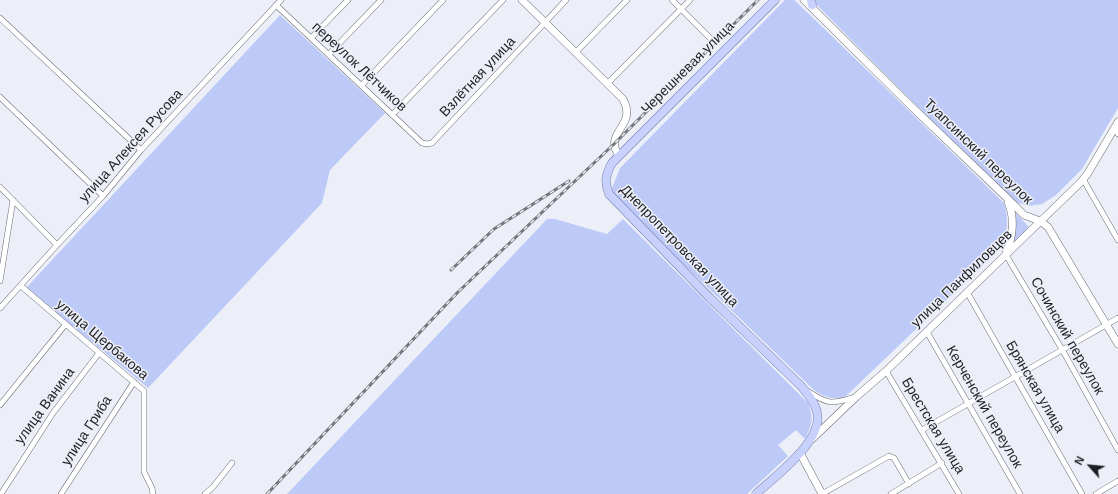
<!DOCTYPE html>
<meta charset="utf-8">
<style>
body{margin:0}
#map{position:relative;width:1118px;height:494px;overflow:hidden;background:#eceff8;font-family:Arial,sans-serif}
canvas{display:block}
.north{position:absolute;left:1070px;top:446px;width:40px;height:40px;-webkit-text-stroke:3px #eceff8;paint-order:stroke;rotate:297deg;font-size:11px;font-weight:700;line-height:16px;text-align:center;color:#1e1f22}
.north::after{content:'';display:block;margin:auto;width:14px;height:18px;background:#1e1f22;clip-path:polygon(50% 0,100% 100%,50% 72%,0 100%)}
</style>
<div id="map">
<canvas width="1118" height="494"></canvas>
<div class="north">N</div>
</div>
<script>
const context = document.querySelector('canvas').getContext('2d');
context.lineJoin = 'round';
function fill(path, color) { context.fillStyle = color; context.fill(path, 'evenodd'); }
function stroke(path, color, width, dash) { context.strokeStyle = color; context.lineWidth = width; context.lineCap = dash ? 'butt' : 'round'; context.setLineDash(dash || []); context.stroke(path); }
function write(font, color, halo, rows, align = 'center') {
  context.font = font + ' Arial,sans-serif'; context.lineWidth = 3; context.setLineDash([]); context.textBaseline = 'middle'; context.strokeStyle = halo; context.fillStyle = color; for (const [text, x, y, turn = 0] of rows) {
    context.save(); context.translate(x, y); context.rotate((+turn || 0) * Math.PI / 180); context.textAlign = isNaN(turn) ? turn : align; if (halo) context.strokeText(text, 0, 0); context.fillText(text, 0, 0); context.restore();
  }
}
const green = new Path2D(`
 M 785,0 L 794,0 L 809,14 L 1004,203 C 1009,220 1007,229 1003,246 L 846,396 C 833,400 827,398 815,391 L 613,196 L 612,188 L 620,168 Z
 M 812,0 L 1118,0 L 1118,108 L 1082,169 L 1056,195 L 1042,204 L 1030,206 L 1011,201 Z
 M 280,15 L 385,113 L 330,170 L 322,203 L 148,388 L 26,288 Z
 M 1015,212 L 1029,227 L 1013,243 L 1016,229 Z
 M 547,219 L 555,219 L 607,234 L 623,219 L 808,403 C 814,419 812,425 805,439 L 796,430 L 778,445 L 788,456 L 747,494 L 287,494 Z`);
const minor = new Path2D(`
 M 672,0 L 714,42
 M 276,5 L 422,143 L 427,144 L 432,143 L 566,0
 M 0,18 L 141,150
 M 311,38 L 348,0
 M 576,52 L 627,0
 M 329,54 L 381,0
 M 607,84 L 690,0
 M 362,85 L 443,0
 M 0,97 L 103,196
 M 392,115 L 503,0
 M 1115,128 L 1118,134
 M 1083,179 L 1118,240
 M 0,187 L 57,245
 M 1006,255 L 1063,351 L 1118,450
 M 0,281 L 13,200
 M 21,286 L 144,391 L 144,472 L 152,488 L 153,494
 M 967,292 L 1082,494
 M 0,308 L 57,245 L 103,196 L 141,150 L 281,0
 M 927,332 L 1020,494
 M 886,371 L 959,494
 M 809,392 C 829,405 832,404 855,397
 M 0,405 L 65,325
 M 922,430 L 1118,318
 M 1,494 L 53,413 L 99,353
 M 61,494 L 134,382
 M 205,494 L 213,487 L 232,463
 M 822,494 L 889,456 L 894,458 L 909,484
 M 891,494 L 942,463
 M 1096,494 L 1118,481`);
const tertiary = new Path2D(`
 M 522,0 L 623,99 C 636,123 611,130 615,147 C 615,150 618,153 619,155
 M 804,0 L 910,105 L 1005,196 L 1024,215 L 1040,221 L 1048,227 L 1118,344
 M 1006,253 C 1013,237 1015,218 1008,202
 M 811,440 L 856,397 L 886,371 L 1081,182 L 1088,173 L 1118,122
 M 800,453 L 822,494`);
const primary = new Path2D(`
 M 811,0 L 812,5
 M 756,494 C 775,476 824,441 817,412 C 815,402 807,393 801,386 L 710,298 L 609,194 C 604,182 606,174 612,163 L 775,0`);
const rail = new Path2D(`
 M 451,270 L 494,229 L 569,181
 M 267,494 L 458,292 L 614,144 L 758,0`);
const streetNames = [
 ["переулок Лётчиков",359,67,43],
 ["Черешневая улица",688,68,-45],
 ["Взлётная улица",478,77,-47],
 ["улица Алексея Русова",131,146,-48],
 ["Туапсинский переулок",978,152,44],
 ["Днепропетровская улица",679,246,46],
 ["улица Панфиловцев",962,279,-44],
 ["Сочинский переулок",1067,336,60],
 ["улица Щербакова",102,340,40],
 ["Брянская улица",1035,387,60],
 ["улица Ванина",45,406,-54],
 ["Керченский переулок",984,407,60],
 ["Брестская улица",933,426,59],
 ["улица Гриба",87,431,-57]
];
fill(green, '#bdcaf7');
stroke(minor, '#686a72', 6);
stroke(tertiary, '#686a72', 8);
stroke(primary, '#747fae', 9);
stroke(minor, '#fff', 5);
stroke(tertiary, '#fff', 7);
stroke(primary, '#c7d1fb', 8);
stroke(rail, '#74767b', 3);
stroke(rail, '#eceff8', 1.5, [4.5]);
write('14px', '#1e1f22', '#eceff8', streetNames);
</script>
